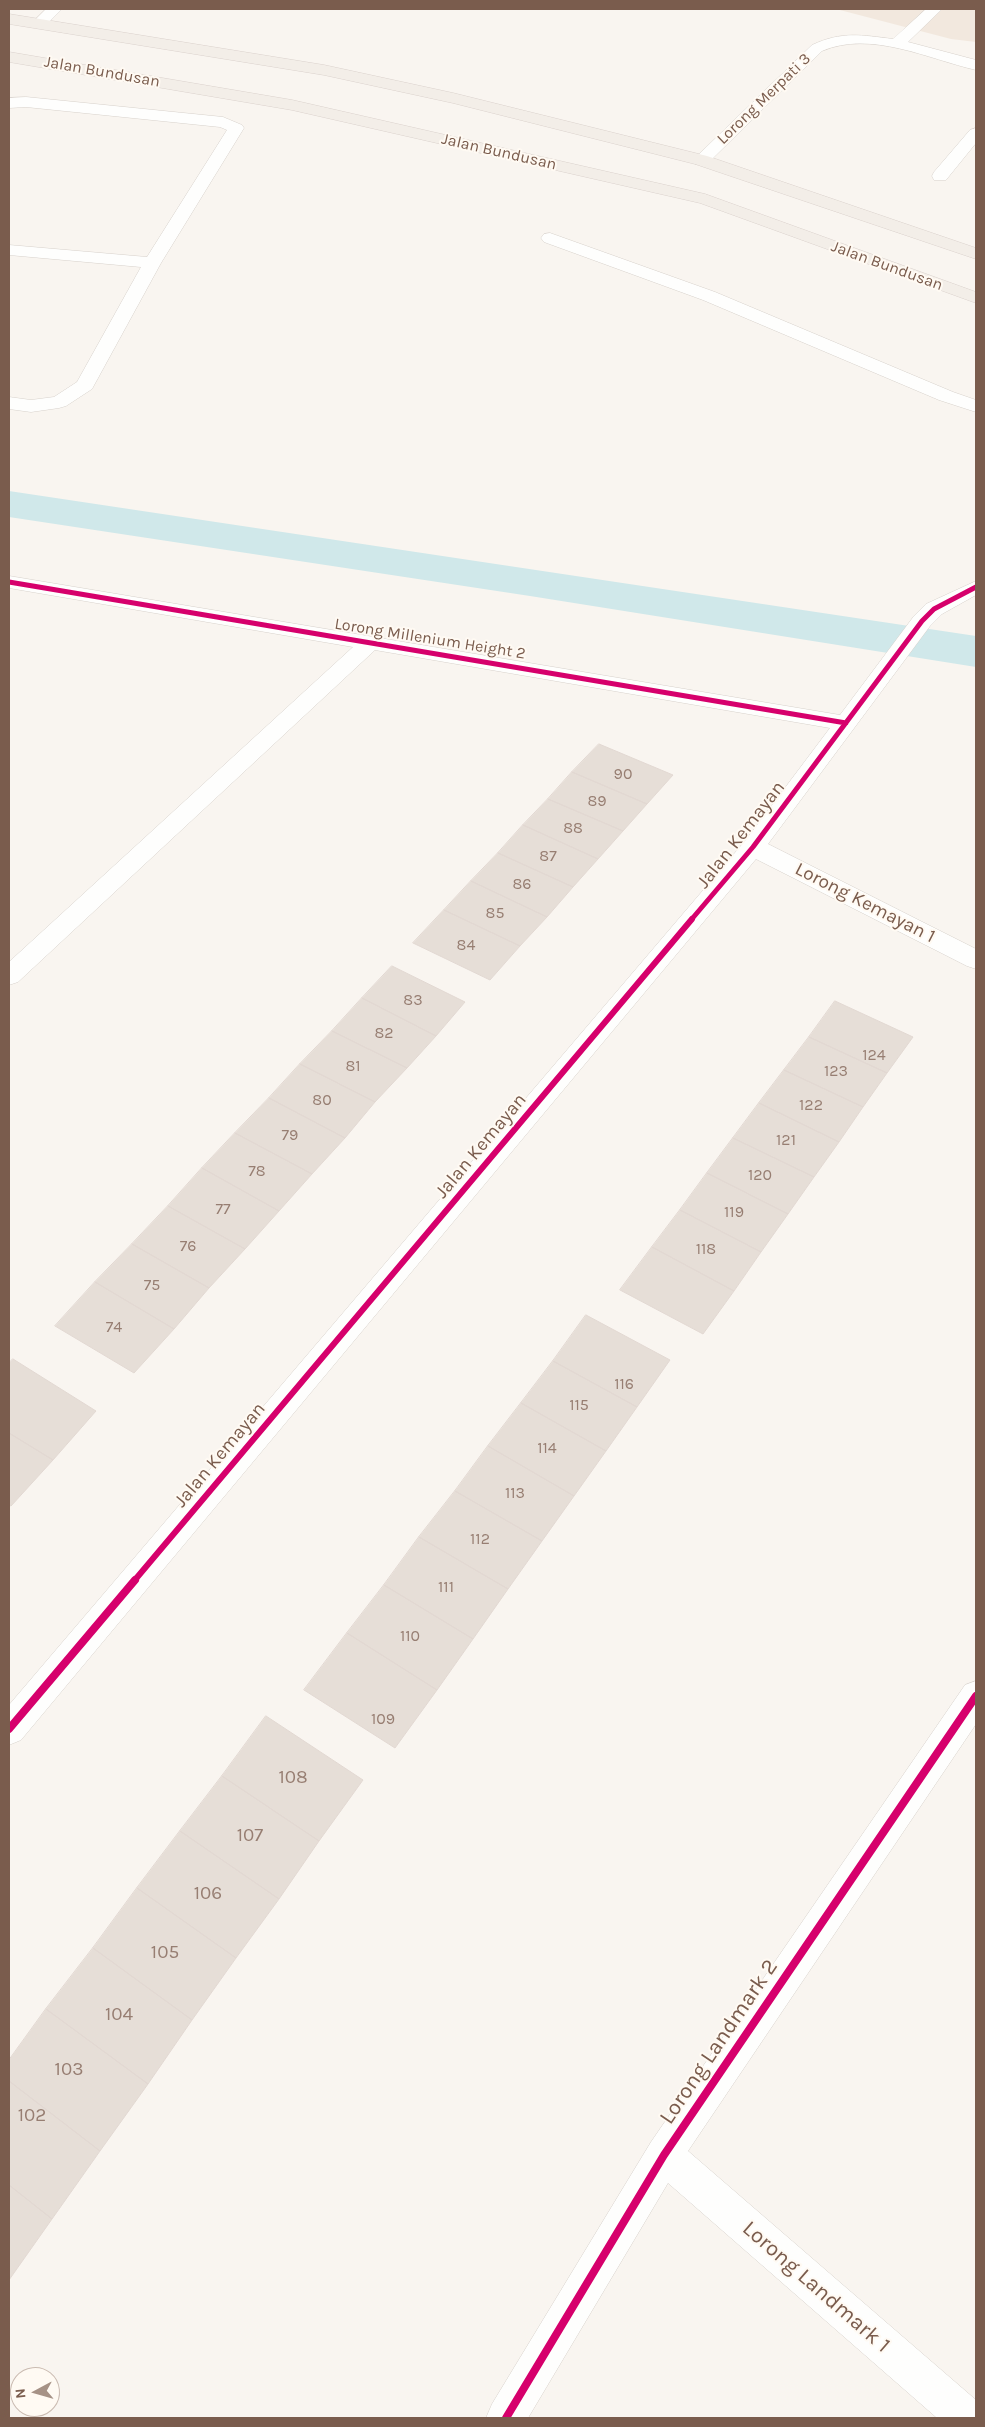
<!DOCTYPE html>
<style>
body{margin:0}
#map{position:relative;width:985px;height:2427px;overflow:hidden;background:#f9f5f0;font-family:Karla,sans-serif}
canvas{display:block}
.frame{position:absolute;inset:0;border:10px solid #7a5c4d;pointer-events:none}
.north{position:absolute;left:10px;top:2367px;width:50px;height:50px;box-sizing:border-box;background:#fffaf3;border:1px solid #cabbb1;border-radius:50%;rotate:264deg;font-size:14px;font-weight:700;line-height:20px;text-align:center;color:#7a5c4d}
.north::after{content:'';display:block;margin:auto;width:18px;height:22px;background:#a69286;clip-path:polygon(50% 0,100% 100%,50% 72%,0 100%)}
</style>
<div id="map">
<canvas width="985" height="2427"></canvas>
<div class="frame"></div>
<div class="north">N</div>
</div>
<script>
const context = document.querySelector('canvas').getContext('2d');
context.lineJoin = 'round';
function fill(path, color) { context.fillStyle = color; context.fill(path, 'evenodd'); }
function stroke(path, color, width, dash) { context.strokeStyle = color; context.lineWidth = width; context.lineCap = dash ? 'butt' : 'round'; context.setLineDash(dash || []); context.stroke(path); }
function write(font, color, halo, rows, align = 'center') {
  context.font = font + ' Karla,sans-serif'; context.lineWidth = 4; context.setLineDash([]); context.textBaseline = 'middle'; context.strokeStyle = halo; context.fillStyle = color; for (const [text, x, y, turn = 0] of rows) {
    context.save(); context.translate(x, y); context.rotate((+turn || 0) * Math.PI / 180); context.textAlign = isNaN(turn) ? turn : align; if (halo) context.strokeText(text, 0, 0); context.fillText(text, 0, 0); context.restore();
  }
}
const residential = new Path2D(`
 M 836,9 L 976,9 L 976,42 L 951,39 Z`);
const water = new Path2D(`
 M 9,491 L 976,636 L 976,667 L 530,596 L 9,517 Z`);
const building = new Path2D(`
 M 599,744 L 673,775 L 647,804 L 572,772 Z
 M 572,772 L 647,804 L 623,831 L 548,799 Z
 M 548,799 L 623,831 L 598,859 L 523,825 Z
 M 523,825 L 598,859 L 573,887 L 498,853 Z
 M 498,853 L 573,887 L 547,917 L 471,881 Z
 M 471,881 L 547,917 L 520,946 L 444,910 Z
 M 444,910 L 520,946 L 490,980 L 413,943 Z
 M 392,966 L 465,1002 L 436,1036 L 362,998 Z
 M 362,998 L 436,1036 L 407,1068 L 332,1031 Z
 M 835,1001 L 913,1037 L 887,1073 L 809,1037 Z
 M 332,1031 L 407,1068 L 375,1102 L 300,1064 Z
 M 809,1037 L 887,1073 L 863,1107 L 784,1070 Z
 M 300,1064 L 375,1102 L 345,1138 L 269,1098 Z
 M 784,1070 L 863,1107 L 839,1142 L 759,1103 Z
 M 269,1098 L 345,1138 L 312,1174 L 235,1133 Z
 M 759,1103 L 839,1142 L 814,1177 L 733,1138 Z
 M 235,1133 L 312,1174 L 279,1211 L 202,1168 Z
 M 733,1138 L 814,1177 L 788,1214 L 707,1173 Z
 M 202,1168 L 279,1211 L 245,1249 L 168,1206 Z
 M 707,1173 L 788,1214 L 761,1252 L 680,1210 Z
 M 168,1206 L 245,1249 L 209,1288 L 132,1244 Z
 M 680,1210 L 761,1252 L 734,1291 L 652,1247 Z
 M 132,1244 L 209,1288 L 174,1329 L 95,1282 Z
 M 652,1247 L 734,1291 L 703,1334 L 620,1290 Z
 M 95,1282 L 174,1329 L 134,1373 L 55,1326 Z
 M 586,1315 L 670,1360 L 637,1407 L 553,1361 Z
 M 13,1359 L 96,1411 L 53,1460 L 9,1433 L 9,1363 Z
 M 553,1361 L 637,1407 L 606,1451 L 521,1403 Z
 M 521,1403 L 606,1451 L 574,1496 L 488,1446 Z
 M 9,1433 L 53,1460 L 11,1506 L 9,1505 Z
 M 488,1446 L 574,1496 L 542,1541 L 455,1491 Z
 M 455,1491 L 542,1541 L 508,1589 L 419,1537 Z
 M 419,1537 L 508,1589 L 473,1639 L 384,1585 Z
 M 384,1585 L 473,1639 L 437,1690 L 347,1633 Z
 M 347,1633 L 437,1690 L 395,1748 L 304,1690 Z
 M 266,1716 L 363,1780 L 319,1841 L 222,1776 Z
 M 222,1776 L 319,1841 L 279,1899 L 180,1831 Z
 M 180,1831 L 279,1899 L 236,1958 L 137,1888 Z
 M 137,1888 L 236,1958 L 192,2020 L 93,1948 Z
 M 93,1948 L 192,2020 L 148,2084 L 46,2009 Z
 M 46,2009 L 148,2084 L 100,2151 L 9,2081 L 9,2060 Z
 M 9,2081 L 100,2151 L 52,2219 L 9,2185 Z
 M 9,2185 L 52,2219 L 9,2280 Z`);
const minor = new Path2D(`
 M 46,9 L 62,9 L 45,26 L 35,26 L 32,23 Z
 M 926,9 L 942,9 L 908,42 L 976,60 L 976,70 C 928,59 871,30 822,51 L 707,164 L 695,164 L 693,160 L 812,45 C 842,31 861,35 893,39 Z
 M 26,97 L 223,117 L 242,125 L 244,128 L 161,263 L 92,389 L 66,406 L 59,408 L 31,412 L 9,409 L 9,397 L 31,400 L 54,397 L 77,382 L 141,267 L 9,255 L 9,245 L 147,257 L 227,130 L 220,127 L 26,107 L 9,108 L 9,98 Z
 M 976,128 L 976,143 L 946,180 L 934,180 L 932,176 L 934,172 L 970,130 Z
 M 550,233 L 715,292 L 953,392 L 976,400 L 976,412 L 939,400 L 703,300 L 544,242 L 541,238 L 544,234 Z
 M 9,576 L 840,715 L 914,616 L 926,604 L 976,581 L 976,595 L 942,614 L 930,626 L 768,844 L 976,949 L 976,969 L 967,966 L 756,859 L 21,1740 L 9,1745 L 9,1705 L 745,841 L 830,728 L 375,650 L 18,982 L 9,985 L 9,962 L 353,647 L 9,588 Z
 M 976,1681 L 976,1724 L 688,2151 L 976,2400 L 976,2418 L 937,2418 L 668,2183 L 528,2418 L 486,2418 L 492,2404 L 651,2142 L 965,1685 Z`);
const major = new Path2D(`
 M 9,14 L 324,65 L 453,93 L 707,156 L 976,248 L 976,259 L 695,164 L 453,103 L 324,75 L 9,24 Z
 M 9,52 L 292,100 L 705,194 L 976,292 L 976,303 L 700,203 L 292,110 L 9,62 Z`);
const cyclewayFar2 = new Path2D(`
 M 9,582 L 846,723
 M 691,920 L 753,847 L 922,621 L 934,609 L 976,587`);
const cyclewayFar1 = new Path2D(`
 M 134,1581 L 692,919`);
const cycleway = new Path2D(`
 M 9,1729 L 135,1580
 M 506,2418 L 664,2155 L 976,1696`);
const farStreetnames = [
 ["Jalan Bundusan",102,72,10],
 ["Lorong Merpati 3",764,99,-44],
 ["Jalan Bundusan",499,152,13],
 ["Jalan Bundusan",887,266,20],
 ["Lorong Millenium Height 2",430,639,9]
];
const numberNames = [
 ["90",623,774],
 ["89",597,801],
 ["88",573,828],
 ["87",548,856],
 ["86",522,884],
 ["85",495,913],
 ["84",466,945],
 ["83",413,1000],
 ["82",384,1033],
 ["124",874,1055],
 ["81",353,1066],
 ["123",836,1071],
 ["80",322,1100],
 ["122",811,1105],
 ["79",290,1135],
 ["121",786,1140],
 ["78",257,1171],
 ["120",760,1175],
 ["77",223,1209],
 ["119",734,1212],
 ["76",188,1246],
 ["118",706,1249],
 ["75",152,1285],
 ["74",114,1327],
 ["116",624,1384],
 ["115",579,1405],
 ["114",547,1448],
 ["113",515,1493],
 ["112",480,1539],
 ["111",446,1587],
 ["110",410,1636],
 ["109",383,1719]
];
const streetNames = [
 ["Jalan Kemayan",741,835,-52],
 ["Lorong Kemayan 1",865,903,27],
 ["Jalan Kemayan",481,1146,-50],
 ["Jalan Kemayan",220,1455,-50]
];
const nearNumbernames = [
 ["108",293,1778],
 ["107",250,1836],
 ["106",208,1894],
 ["105",165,1953],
 ["104",119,2015],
 ["103",69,2070],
 ["102",32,2116]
];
const nearStreetnames = [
 ["Lorong Landmark 2",719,2042,-56],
 ["Lorong Landmark 1",816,2287,41]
];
fill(residential, '#f2e8de');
fill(water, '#d0e8ea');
fill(building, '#e6ded7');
stroke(building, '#e2d8d2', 1);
stroke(minor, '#d7d1cb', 1);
stroke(major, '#dad1cc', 1);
fill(minor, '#fefefd');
fill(major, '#f3eee8');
stroke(cyclewayFar2, '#d6006c', 5);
stroke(cyclewayFar1, '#d6006c', 6);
stroke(cycleway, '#d6006c', 8);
write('16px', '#7a5c4d', '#fffaf3', farStreetnames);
write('16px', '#977e72', null, numberNames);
write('19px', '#7a5c4d', '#fffaf3', streetNames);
write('19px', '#977e72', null, nearNumbernames);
write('22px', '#7a5c4d', '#fffaf3', nearStreetnames);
</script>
